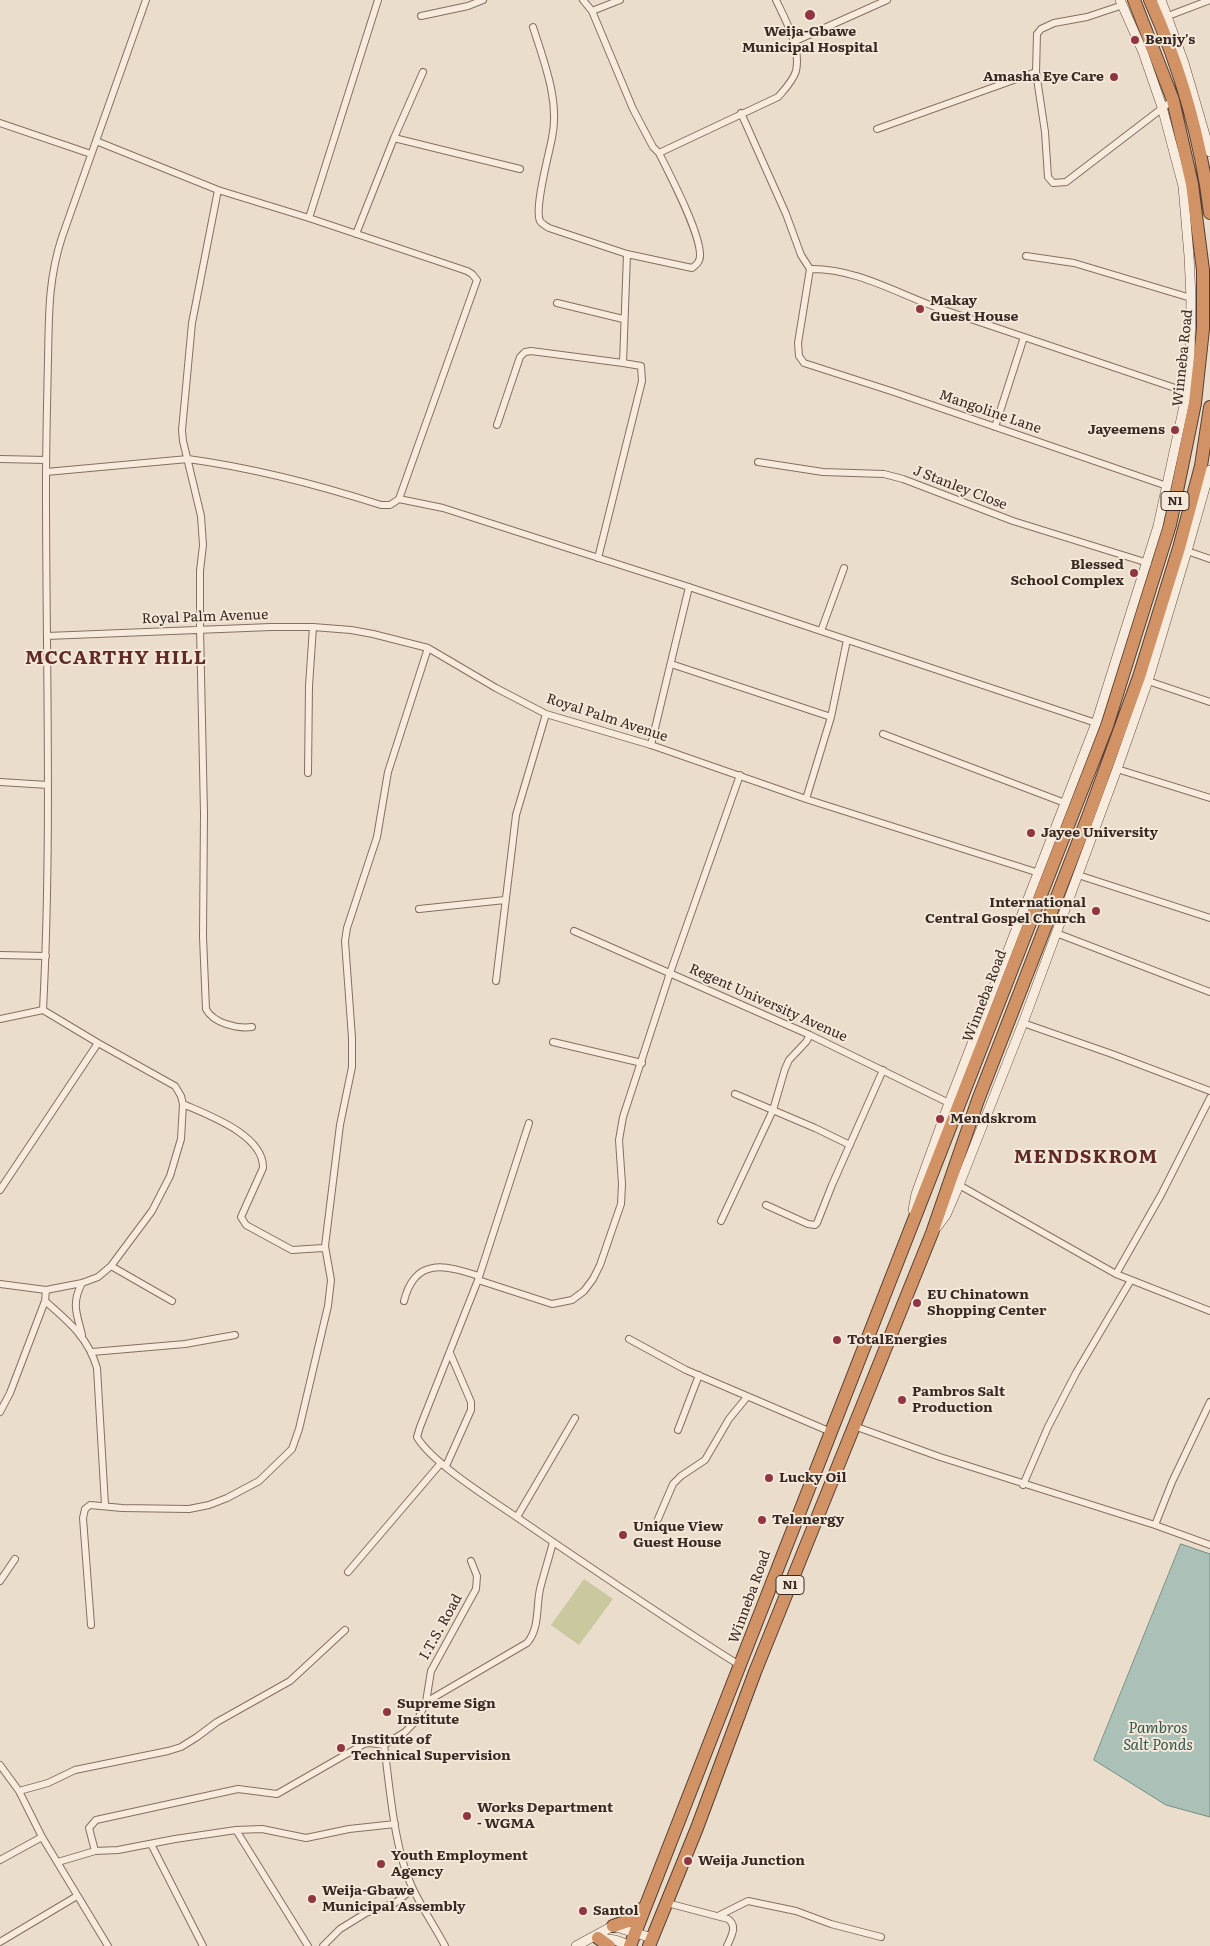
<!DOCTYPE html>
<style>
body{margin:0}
canvas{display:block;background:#ebddcb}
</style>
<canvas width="1210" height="1946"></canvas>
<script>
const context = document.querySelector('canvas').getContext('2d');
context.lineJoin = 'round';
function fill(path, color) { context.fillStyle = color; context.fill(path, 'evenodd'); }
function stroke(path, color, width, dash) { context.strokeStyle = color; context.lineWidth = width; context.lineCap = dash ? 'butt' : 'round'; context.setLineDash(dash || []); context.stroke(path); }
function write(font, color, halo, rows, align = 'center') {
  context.font = font + ' Literata,serif'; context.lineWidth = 4; context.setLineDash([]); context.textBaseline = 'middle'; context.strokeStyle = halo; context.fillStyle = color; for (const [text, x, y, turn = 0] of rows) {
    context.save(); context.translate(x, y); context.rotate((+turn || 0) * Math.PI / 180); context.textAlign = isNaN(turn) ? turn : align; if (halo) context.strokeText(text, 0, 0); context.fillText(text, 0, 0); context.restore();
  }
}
const green = new Path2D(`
 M 584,1579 L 613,1599 L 579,1645 L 551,1625 Z`);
const water = new Path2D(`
 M 1181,1544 L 1210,1554 L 1210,1817 L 1166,1805 L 1094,1760 Z`);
const street = new Path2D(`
 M 1123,5 L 1087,17 L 1054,23 L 1041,29 L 1037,34 L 1036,72 L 1045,132 L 1048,177 L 1053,183 L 1066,182 L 1173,100
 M 592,11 L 620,0
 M 421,16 L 468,6 L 483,0
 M 1168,16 L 1210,0
 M 533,27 C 544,62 560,101 552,138 C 549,154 534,208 540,221 C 542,224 546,226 549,228 L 627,254 L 692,268 C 696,265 700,262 700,256 C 701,234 670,175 659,153 L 653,147 L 633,109 L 592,11 L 583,0
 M 793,42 L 887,0
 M 741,113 L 786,214 L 801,255 L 810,269 L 798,343 L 799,356 L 804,363 L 891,391 L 1167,486
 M 0,123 L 91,154
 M 877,129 L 1036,72
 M 394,138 L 520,169
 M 659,153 L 778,97 C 785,89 793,81 796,71 C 801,47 786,21 776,0
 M 218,190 L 192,323 L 182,430 L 183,441 L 201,516 L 203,545 L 200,571 L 200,628 L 204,813 L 203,937 L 206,1009 C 213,1023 237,1029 252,1027
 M 309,218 L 378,0
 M 356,234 L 394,138 L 423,72
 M 1026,256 L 1074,263 L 1191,298
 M 810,269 C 856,268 898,294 941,309 C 1023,337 1105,364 1187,392
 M 557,303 L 623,319
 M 497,425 L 520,357 L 525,352 L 531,351 L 623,363
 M 995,427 L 1024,337
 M 0,459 L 46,460
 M 758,462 L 823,472 L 884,474 L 903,479 L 1013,521 L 1148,563
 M 46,472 L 188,459 C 254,468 319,485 381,505 L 390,505 L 399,499 L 477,280 L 472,274 L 467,271 L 309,218 L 218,190 L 96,141
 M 399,499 L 443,508 L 689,587 L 1096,723
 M 1187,551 L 1210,559
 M 598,558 L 642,381 L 641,366 L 623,363 L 627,254
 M 821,631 L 844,568
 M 47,636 L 271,627 L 313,627 L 351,630 L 373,634 L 428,648 L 496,688 L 546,714 L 651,745 L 806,799 L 1039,873
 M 671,664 L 831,717
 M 1148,681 L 1210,702
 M 883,734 L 1065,803
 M 651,745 L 689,587
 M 1117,769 L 1210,798
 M 308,773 L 309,686 L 313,627
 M 0,782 L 48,785
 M 806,799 L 831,717 L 847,640
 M 1078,875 L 1210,918
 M 419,909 L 505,900
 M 574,931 L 810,1035 L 949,1103
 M 1056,933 L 1210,992
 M 0,955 L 46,956
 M 496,981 L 516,815 L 546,714
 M 43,1010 C 52,836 46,662 46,488 C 46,445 47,403 48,360 C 49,315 48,280 62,237 L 146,0
 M 0,1019 L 43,1010 L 98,1043 L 0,1190
 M 1023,1023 L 1112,1054 L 1210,1091
 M 553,1042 L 642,1063
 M 735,1094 L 815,1128 L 850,1145
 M 183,1104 C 208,1115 264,1135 263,1168 L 241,1217 L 246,1225 L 292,1250 L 323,1248 L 325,1246
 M 529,1123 L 478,1280 L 420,1427 L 417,1437 C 431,1462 490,1499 515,1516 C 590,1567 664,1618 741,1666
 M 959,1185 L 1116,1274 L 1210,1311
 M 766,1205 L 808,1224 L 815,1225 L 817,1223 L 832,1185 L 883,1070
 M 721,1221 L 773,1110 L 785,1069 L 789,1060 L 806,1042 L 810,1035
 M 111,1266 L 172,1301
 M 1116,1274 L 1161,1195 L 1210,1098
 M 478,1280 L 552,1304 L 572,1300 L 584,1291 L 593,1279 L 600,1265 L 621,1204 L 622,1184 L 619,1140 L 623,1117 L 670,973 L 740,775
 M 0,1284 L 46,1290 L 82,1283 L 98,1277 L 111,1266 L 152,1211 L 170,1176 L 181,1139 L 183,1104 L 181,1096 L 175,1086 L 98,1043
 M 45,1301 C 68,1321 88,1337 97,1368 L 105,1505
 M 404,1301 C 415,1257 445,1265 479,1276
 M 82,1335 C 77,1314 71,1304 82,1283
 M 629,1339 L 686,1370 L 831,1432
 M 92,1352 L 185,1344 L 235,1335
 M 0,1412 L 10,1393 L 45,1301 L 46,1290
 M 854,1426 L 940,1457 L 1155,1525 L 1210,1545
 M 678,1430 L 699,1375
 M 446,1466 L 471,1410 L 471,1402 L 450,1353
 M 1023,1485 L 1048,1427 L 1076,1373 L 1131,1280
 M 517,1517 L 575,1418
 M 658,1519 L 673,1484 L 681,1476 L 705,1460 L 729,1419 L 747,1397
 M 1155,1525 L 1172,1482 L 1210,1402
 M 348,1572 L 441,1463
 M 0,1581 L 15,1559
 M 91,1625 L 83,1518 L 85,1509 L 90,1505 L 122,1508 L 189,1509 L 209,1505 L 227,1498 L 259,1481 L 292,1449 L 299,1429 L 328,1306 L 331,1280 L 325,1246 L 340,1125 L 352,1067 L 352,1038 L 345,941 L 347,928 L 377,837 L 388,772 L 428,648
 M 426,1702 L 527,1643 C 540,1628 536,1607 540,1589 C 544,1573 549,1558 553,1542
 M 0,1765 L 19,1791 L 42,1837 L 108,1946
 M 19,1791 L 48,1783 L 75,1770 L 168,1751 L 181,1747 L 197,1737 L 217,1722 L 290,1681 L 345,1630
 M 236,1830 L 308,1946
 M 151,1844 L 203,1946
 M 95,1851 L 89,1828 L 96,1820 L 238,1789 L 277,1794 L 364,1744 L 370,1743 L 384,1745
 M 0,1860 L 42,1837
 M 58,1862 L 95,1851 L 118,1850 L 175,1839 L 236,1830 L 262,1829 L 306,1838 L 349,1829 L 395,1824
 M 667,1903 L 728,1919 C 738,1926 731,1937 727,1946
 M 718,1916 L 748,1901 L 796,1911 L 831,1924 L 881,1937
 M 0,1942 L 77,1896
 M 323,1946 L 340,1929 L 366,1913 L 395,1903 L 413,1889
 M 445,1946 C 435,1927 422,1908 413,1889 C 394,1850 390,1788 384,1745 L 405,1732 L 418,1719 L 426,1702 L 431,1671 L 476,1589 L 477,1576 L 471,1561`);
const secondary = new Path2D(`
 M 1161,0 L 1184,63 L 1210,152
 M 913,1210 L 916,1194 L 949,1103 L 1096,723 L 1158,526 L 1187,392 L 1190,358 L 1191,298 L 1189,256 L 1183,186 L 1162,107 L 1143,52 L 1120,0
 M 937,1227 L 946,1215 L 959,1185 L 1023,1023 L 1117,769 L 1148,681 L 1187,551 L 1210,470
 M 599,1938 L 615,1940 L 631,1946
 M 576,1946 L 613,1926 L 652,1938`);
const highway = new Path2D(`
 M 1150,0 C 1180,67 1201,140 1210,213
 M 613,1926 L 631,1920 L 643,1908
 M 598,1938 L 609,1946
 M 630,1946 L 1107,726 L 1170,525 L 1195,403 L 1203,329 L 1203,270 L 1192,184 L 1173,100 L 1134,0
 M 649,1946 L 697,1828 L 755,1672 L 932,1233 L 978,1100 L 1088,817 L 1139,677 L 1179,548 L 1201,466 L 1210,407`);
const markers = [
 [810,15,6,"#903643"],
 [1135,40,5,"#903643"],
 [1114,77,5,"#903643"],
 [920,309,5,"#903643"],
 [1175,430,5,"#903643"],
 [1134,573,5,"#903643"],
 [1031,833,5,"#903643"],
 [1096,911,5,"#903643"],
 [940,1119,5,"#903643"],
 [917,1303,5,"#903643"],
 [837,1340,5,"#903643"],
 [902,1400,5,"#903643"],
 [769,1478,5,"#903643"],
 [762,1520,5,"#903643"],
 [623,1535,5,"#903643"],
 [387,1712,5,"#903643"],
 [341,1748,5,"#903643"],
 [467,1816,5,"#903643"],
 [688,1861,5,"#903643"],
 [381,1864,5,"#903643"],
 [312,1899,5,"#903643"],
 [583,1911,5,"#903643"]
];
const shields = [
 [1175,501,28],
 [790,1585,28]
];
const shieldNames = [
 ["N1",1175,501],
 ["N1",790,1585]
];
const poiNames = [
 ["Weija-Gbawe",810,32,"center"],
 ["Municipal Hospital",810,48,"center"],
 ["Benjy's",1145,40],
 ["Amasha Eye Care",1104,77,"right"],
 ["Makay",930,301],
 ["Guest House",930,317],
 ["Jayeemens",1165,430,"right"],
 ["Blessed",1124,565,"right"],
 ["School Complex",1124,581,"right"],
 ["Jayee University",1041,833],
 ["International",1086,903,"right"],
 ["Central Gospel Church",1086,919,"right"],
 ["Mendskrom",950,1119],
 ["EU Chinatown",927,1295],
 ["Shopping Center",927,1311],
 ["TotalEnergies",847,1340],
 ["Pambros Salt",912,1392],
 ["Production",912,1408],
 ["Lucky Oil",779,1478],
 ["Telenergy",772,1520],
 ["Unique View",633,1527],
 ["Guest House",633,1543],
 ["Supreme Sign",397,1704],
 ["Institute",397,1720],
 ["Institute of",351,1740],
 ["Technical Supervision",351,1756],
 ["Works Department",477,1808],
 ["- WGMA",477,1824],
 ["Youth Employment",391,1856],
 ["Agency",391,1872],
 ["Weija Junction",698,1861],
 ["Weija-Gbawe",322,1891],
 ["Municipal Assembly",322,1907],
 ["Santol",593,1911]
];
const streetNames = [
 ["Winneba Road",1183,358,-84],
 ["Mangoline Lane",990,412,19],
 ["J Stanley Close",960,488,21],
 ["Royal Palm Avenue",205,617,-2],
 ["Royal Palm Avenue",607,718,18],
 ["Winneba Road",985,996,-69],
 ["Regent University Avenue",768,1003,24],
 ["Winneba Road",750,1597,-70],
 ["I.T.S. Road",441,1627,-61]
];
const waterNames = [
 ["Pambros",1158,1729],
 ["Salt Ponds",1158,1746]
];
const districtNames = [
 ["MCCARTHY HILL",116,658],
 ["MENDSKROM",1086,1157]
];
fill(green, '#c9c89f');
fill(water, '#abc0b7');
stroke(water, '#728e83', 1);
stroke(street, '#866f60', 8);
stroke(secondary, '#685143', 10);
stroke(highway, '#553f34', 14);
stroke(street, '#f6ebdd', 6);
stroke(secondary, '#f6ebdd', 9);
stroke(highway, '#d19365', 12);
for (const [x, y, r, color] of markers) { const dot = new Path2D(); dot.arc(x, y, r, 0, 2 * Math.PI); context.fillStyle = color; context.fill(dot); stroke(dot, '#f3e8d9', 2); }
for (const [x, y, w] of shields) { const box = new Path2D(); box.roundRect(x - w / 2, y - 9.5, w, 19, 4); context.fillStyle = '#f3e8d9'; context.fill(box); stroke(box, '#382a22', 1); }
write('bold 12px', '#382a22', null, shieldNames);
write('bold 14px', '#382a22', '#f3e8d9', poiNames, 'left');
write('14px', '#382a22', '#f3e8d9', streetNames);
write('italic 15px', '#335750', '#f3e8d9', waterNames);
context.letterSpacing = '1px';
write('bold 19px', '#612a26', '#f3e8d9', districtNames);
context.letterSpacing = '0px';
</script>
